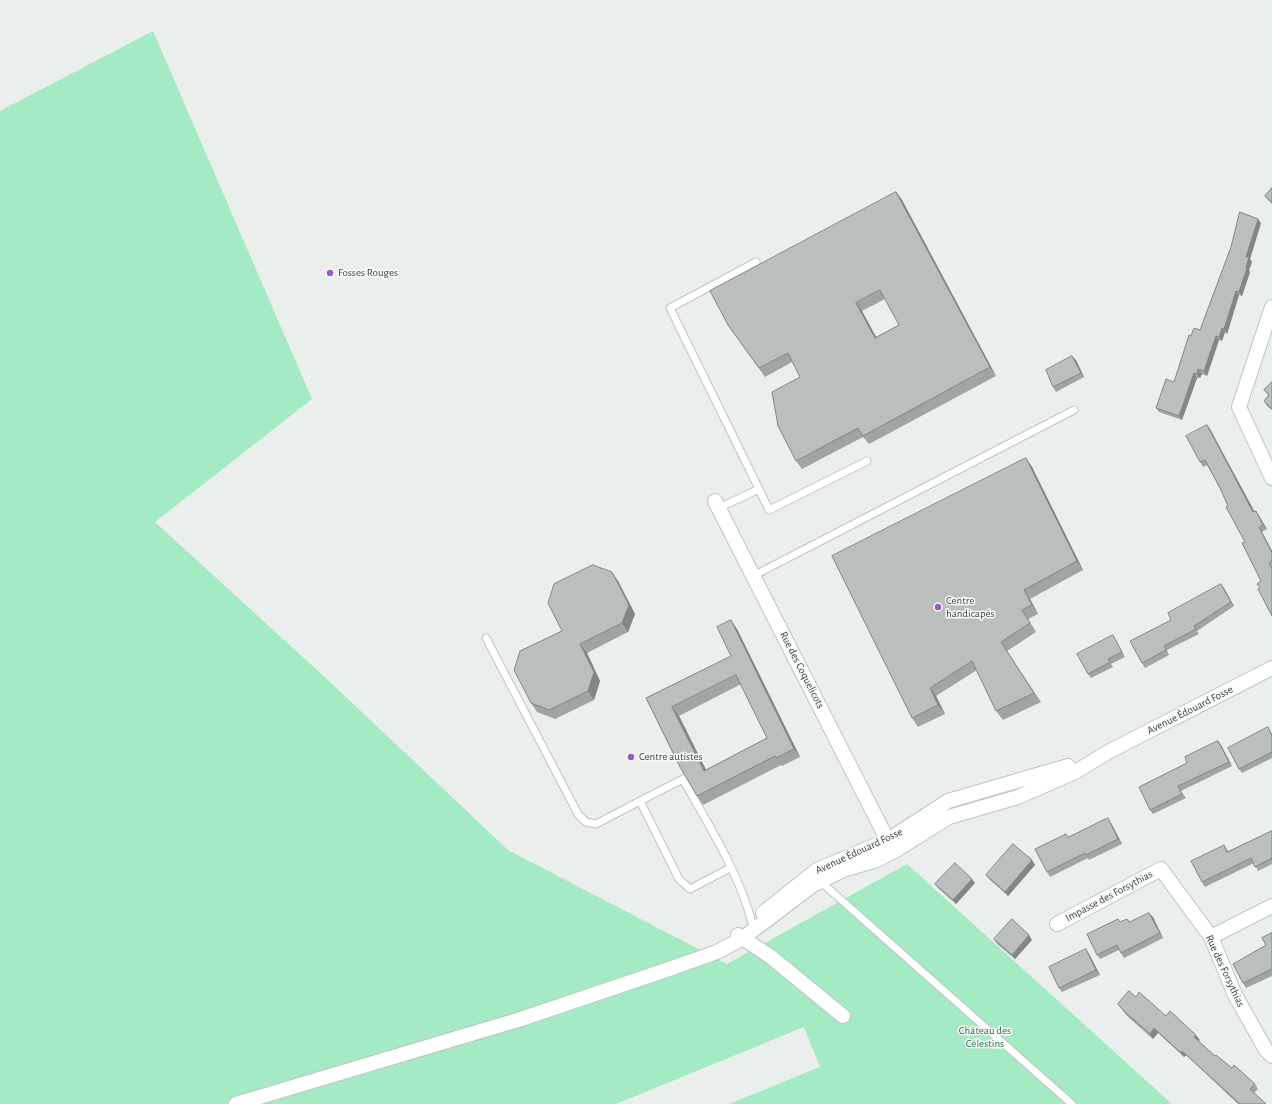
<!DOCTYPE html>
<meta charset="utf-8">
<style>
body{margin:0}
canvas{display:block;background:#eaefec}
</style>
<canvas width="1272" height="1104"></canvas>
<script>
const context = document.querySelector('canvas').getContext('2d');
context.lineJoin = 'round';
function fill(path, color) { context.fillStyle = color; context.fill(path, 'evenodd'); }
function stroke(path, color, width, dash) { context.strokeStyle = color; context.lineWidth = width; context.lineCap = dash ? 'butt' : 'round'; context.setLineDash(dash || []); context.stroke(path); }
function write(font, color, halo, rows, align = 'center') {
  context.font = font + ' "Alegreya Sans",sans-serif'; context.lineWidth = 3; context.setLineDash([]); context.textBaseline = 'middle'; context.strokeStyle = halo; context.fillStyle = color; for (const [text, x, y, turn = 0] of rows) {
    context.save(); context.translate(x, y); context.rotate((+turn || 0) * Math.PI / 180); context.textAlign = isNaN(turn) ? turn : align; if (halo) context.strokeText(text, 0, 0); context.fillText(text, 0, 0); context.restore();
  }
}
const green = new Path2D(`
 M 153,31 L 312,399 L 155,522 L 330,682 L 508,850 L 727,964 L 907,864 L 1172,1104 L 729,1104 L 820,1067 L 804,1027 L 616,1104 L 0,1104 L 0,111 Z`);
const service = new Path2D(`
 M 759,489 L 769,510 L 867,461
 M 719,508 L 759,489 L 670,308 L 756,262
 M 753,576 L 1074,410
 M 486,638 L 578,814 L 586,822 L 596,824 L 640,801
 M 730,868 L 690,889 L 679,879 L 640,801 L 683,779 C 708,825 739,872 752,923
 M 821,882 L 1072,1104`);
const minor = new Path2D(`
 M 1272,307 L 1239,407 L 1272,478
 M 715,501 L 891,847
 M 763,913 L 817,870 L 888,840 L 948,801 L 1068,766
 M 1057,924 L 1161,869 L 1211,937 L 1235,995 L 1266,1050 L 1272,1056
 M 738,935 L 771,957 L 843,1016
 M 1211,937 L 1272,906
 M 236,1104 L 521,1019 L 672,968 L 717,952 L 743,938 L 813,885 L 843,870 L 877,860 L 896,850 L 949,817 L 1018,797 L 1077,771 L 1108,752 L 1272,668`);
const wall = new Path2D(`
 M 1272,188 L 1272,204 L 1268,200 L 1265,196 Z
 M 896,192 L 902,200 L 996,376 L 869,444 L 863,437 L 802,469 L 796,461 L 800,377 L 792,362 L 765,377 L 728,325 ZM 885,299 L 899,325 L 876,337 L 862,311 Z
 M 1261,223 L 1250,259 L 1252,262 L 1249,270 L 1250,272 L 1242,296 L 1239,295 L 1227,334 L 1225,332 L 1222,341 L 1219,340 L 1207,376 L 1202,374 L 1200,378 L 1197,378 L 1182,420 L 1159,412 L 1156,408 L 1174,382 L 1191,336 L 1200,330 Z
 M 1076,360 L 1084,377 L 1056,392 L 1053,387 Z
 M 1272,382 L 1272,410 L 1267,406 L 1264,401 L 1268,395 L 1264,390 Z
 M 1210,429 L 1254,512 L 1256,511 L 1267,529 L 1262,532 L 1272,551 L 1272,616 L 1260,588 L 1261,581 L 1245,542 L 1228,506 L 1220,488 L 1207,465 L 1203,467 L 1200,462 Z
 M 1026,458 L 1032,467 L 1083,570 L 1030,599 L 1038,614 L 1028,619 L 1036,632 L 1007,651 L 1041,702 L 1003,720 L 996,711 L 977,670 L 936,696 L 945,714 L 918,727 L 912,718 Z
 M 618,581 L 635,614 L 628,632 L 587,653 L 600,681 L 594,700 L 555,719 L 537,712 L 531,703 L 562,631 Z
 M 1221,584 L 1234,606 L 1197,631 L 1199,634 L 1167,650 L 1169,655 L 1145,668 L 1142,663 L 1171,620 Z
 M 737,629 L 800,757 L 782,766 L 781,765 L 703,805 L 697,796 L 646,698 L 731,656 ZM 741,684 L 767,738 L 706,770 L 679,716 Z
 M 1116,640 L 1125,657 L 1111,664 L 1113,667 L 1091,678 L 1088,674 Z
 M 1268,727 L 1272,734 L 1272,758 L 1242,773 L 1239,769 Z
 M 1218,741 L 1221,745 L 1232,766 L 1181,791 L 1186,798 L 1153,814 L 1150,810 L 1187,763 Z
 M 1111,823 L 1122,844 L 1089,860 L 1088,858 L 1050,877 L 1047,872 L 1068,837 Z
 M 1272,831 L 1272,864 L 1258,871 L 1254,863 L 1205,887 L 1202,882 L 1224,845 L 1228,851 Z
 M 1032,860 L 1035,865 L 1008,896 L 989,879 L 986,875 Z
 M 975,883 L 956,904 L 939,889 L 935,884 Z
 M 1153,917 L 1163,938 L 1124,958 L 1119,950 L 1100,959 L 1097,955 L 1120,922 L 1127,919 L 1130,922 Z
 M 1272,933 L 1272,976 L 1246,988 L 1243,983 L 1266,945 Z
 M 994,939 L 1032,940 L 1015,959 L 997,944 Z
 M 1089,954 L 1100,975 L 1062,992 L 1059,988 Z
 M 1136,997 L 1166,1016 L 1200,1040 L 1198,1041 L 1215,1056 L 1255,1084 L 1258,1089 L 1254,1093 L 1266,1104 L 1238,1104 L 1186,1055 L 1184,1057 L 1158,1033 L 1153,1039 L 1126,1015 L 1118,1004 Z`);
const shadedWall = new Path2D(`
 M 896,192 L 902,200 L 996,376 L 990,367 Z
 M 1258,219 L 1261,223 L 1250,259 L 1252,262 L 1249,270 L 1250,272 L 1242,296 L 1239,292 L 1246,257 Z
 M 1236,291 L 1239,295 L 1227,334 L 1224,329 Z
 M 856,303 L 862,311 L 881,346 L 875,338 Z
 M 1222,328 L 1225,332 L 1222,341 L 1219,337 Z
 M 1216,336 L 1219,340 L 1207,376 L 1204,371 Z
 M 1072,356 L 1076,360 L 1084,377 L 1081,373 Z
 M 1198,369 L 1202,374 L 1200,378 L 1197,374 Z
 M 1194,373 L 1197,378 L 1182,420 L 1179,416 Z
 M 1207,425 L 1210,429 L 1257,516 L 1253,512 Z
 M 1026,458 L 1032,467 L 1083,570 L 1077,561 Z
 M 1256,511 L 1259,516 L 1267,529 L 1263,525 Z
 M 1259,527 L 1262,532 L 1272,551 L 1272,553 Z
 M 612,572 L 618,581 L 635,614 L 628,632 L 622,623 Z
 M 1221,584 L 1224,588 L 1234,606 L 1231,602 Z
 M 1024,590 L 1030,599 L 1038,614 L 1032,605 Z
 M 731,620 L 737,629 L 800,757 L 794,749 Z
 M 580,644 L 587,653 L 600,681 L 594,700 L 588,691 Z
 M 930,688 L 936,696 L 945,714 L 938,705 Z
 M 672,707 L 679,716 L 711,780 L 704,771 Z
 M 1218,741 L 1221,745 L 1232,766 L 1229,762 Z
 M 1108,818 L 1111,823 L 1122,844 L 1118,839 Z
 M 1032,860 L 1035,865 L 1008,896 L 1005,892 Z
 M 972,879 L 975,883 L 956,904 L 953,900 Z
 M 1149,913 L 1153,917 L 1163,938 L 1160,933 Z
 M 1029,935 L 1032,940 L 1015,959 L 1012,955 Z
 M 1086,949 L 1089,954 L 1100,975 L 1096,970 Z
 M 1154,1028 L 1158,1033 L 1153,1039 L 1150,1034 Z
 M 1196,1035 L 1200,1040 L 1197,1042 L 1194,1037 Z
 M 1182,1051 L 1186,1055 L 1184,1057 L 1181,1053 Z`);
const building = new Path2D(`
 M 1272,188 L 1272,202 L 1265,196 Z
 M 896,192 L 990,367 L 863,436 L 858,428 L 796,461 L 778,426 L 772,392 L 800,377 L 788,353 L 759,368 L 728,325 L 710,291 ZM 880,290 L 899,325 L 875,338 L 856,303 Z
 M 1240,212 L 1258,219 L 1246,257 L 1249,257 L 1246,267 L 1247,268 L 1239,292 L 1236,291 L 1224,329 L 1222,328 L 1219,337 L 1216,336 L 1204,371 L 1198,369 L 1197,374 L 1194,373 L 1179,416 L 1156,408 L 1166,379 L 1174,382 L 1189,335 L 1191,336 L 1194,328 L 1200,330 L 1231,247 Z
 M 1072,356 L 1081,373 L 1053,387 L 1046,370 Z
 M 1272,382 L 1272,409 L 1264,401 L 1269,395 L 1264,390 Z
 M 1207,425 L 1253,512 L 1256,511 L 1263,525 L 1259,527 L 1272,553 L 1272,561 L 1269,563 L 1272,569 L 1272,616 L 1258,589 L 1260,588 L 1257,584 L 1261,581 L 1242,543 L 1245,542 L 1226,507 L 1228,506 L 1220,488 L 1205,460 L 1200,462 L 1186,436 Z
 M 1026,458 L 1077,561 L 1024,590 L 1032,605 L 1022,610 L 1030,623 L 1001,642 L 1034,693 L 996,711 L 972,661 L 930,688 L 938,705 L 912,718 L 832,556 Z
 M 593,565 L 612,572 L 629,605 L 622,623 L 580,644 L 594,672 L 588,691 L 549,710 L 531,703 L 514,670 L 520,651 L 562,631 L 548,603 L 554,584 Z
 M 1221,584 L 1231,602 L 1194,626 L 1196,629 L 1164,646 L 1166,650 L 1142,663 L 1130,641 L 1171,620 L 1168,613 Z
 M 731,620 L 794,749 L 776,758 L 775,756 L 697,796 L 680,767 L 646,698 L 731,656 L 717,627 ZM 736,675 L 767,738 L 704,771 L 672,707 Z
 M 1113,635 L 1122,652 L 1108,659 L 1110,662 L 1088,674 L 1077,654 Z
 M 1268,727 L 1272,736 L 1272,752 L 1239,769 L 1228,748 Z
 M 1218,741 L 1229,762 L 1178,786 L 1182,794 L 1150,810 L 1139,787 L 1187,763 L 1185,757 Z
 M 1108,818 L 1118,839 L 1086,855 L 1085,853 L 1047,872 L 1035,849 L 1066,834 L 1068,837 Z
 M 1272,831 L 1272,858 L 1255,867 L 1251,858 L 1202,882 L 1191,861 L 1224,845 L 1227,852 Z
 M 1013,844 L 1032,860 L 1005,892 L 986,875 Z
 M 955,863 L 972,879 L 953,900 L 935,884 Z
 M 1149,913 L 1160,933 L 1121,953 L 1117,945 L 1097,955 L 1087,934 L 1118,919 L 1120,922 L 1127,919 L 1129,922 Z
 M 1012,919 L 1029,935 L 1012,955 L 994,939 Z
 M 1272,933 L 1272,969 L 1243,983 L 1233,964 L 1266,945 L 1262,938 Z
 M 1086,949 L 1096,970 L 1059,988 L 1049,967 Z
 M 1129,991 L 1136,997 L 1139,992 L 1166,1016 L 1170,1011 L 1196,1035 L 1194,1037 L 1215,1056 L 1216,1055 L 1232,1068 L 1234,1065 L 1255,1084 L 1250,1089 L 1266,1104 L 1240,1104 L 1182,1051 L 1181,1053 L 1154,1028 L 1150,1034 L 1123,1010 L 1118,1004 Z`);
const markers = [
 [330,273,4,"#9d57cb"],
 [938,607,4,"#9d57cb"],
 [631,757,4,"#9d57cb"]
];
const poiNames = [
 ["Fosses Rouges",338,273],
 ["Centre",946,601],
 ["handicapés",946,614],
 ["Centre autistes",639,757]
];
const streetNames = [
 ["Rue des Coquelicots",802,670,63],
 ["Avenue Édouard Fosse",1190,710,-27],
 ["Avenue Édouard Fosse",859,851,-25],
 ["Impasse des Forsythias",1109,896,-28],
 ["Rue des Forsythias",1225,971,65]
];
const parkNames = [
 ["Château des",985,1031],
 ["Célestins",985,1044]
];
fill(green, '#a4eac3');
stroke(service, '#bfc4c1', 9);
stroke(minor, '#bfc4c1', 16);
stroke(service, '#fff', 7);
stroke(minor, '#fff', 14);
fill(wall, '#a0a4a2');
fill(shadedWall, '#828684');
fill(building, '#babfbc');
stroke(building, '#828684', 1);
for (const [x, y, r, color] of markers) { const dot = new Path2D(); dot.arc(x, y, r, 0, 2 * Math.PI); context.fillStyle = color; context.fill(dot); stroke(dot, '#f8fdfa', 1.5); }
write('11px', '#3b3d3c', '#f8fdfa', poiNames, 'left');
write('11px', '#3b3d3c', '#f8fdfa', streetNames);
write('11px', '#286447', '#f8fdfa', parkNames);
</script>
